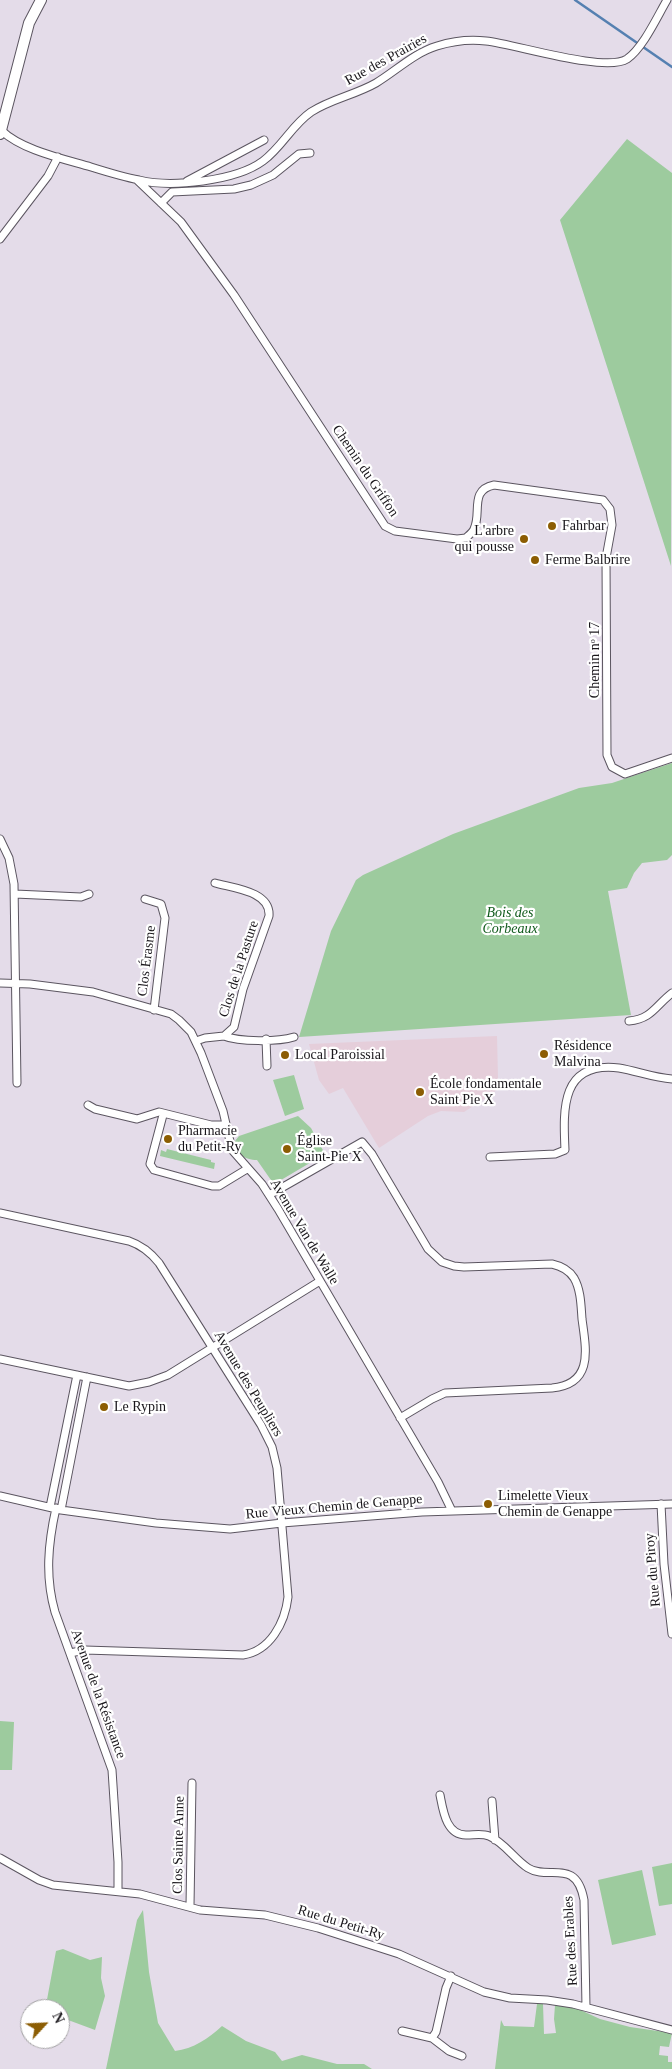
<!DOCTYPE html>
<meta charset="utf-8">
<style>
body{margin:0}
#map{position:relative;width:672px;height:2069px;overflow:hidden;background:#e4dce9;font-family:"Times New Roman",serif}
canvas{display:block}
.north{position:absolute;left:20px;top:1999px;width:50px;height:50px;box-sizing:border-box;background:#fff;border:1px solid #a3a2a4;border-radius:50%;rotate:65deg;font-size:14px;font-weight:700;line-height:20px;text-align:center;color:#19161b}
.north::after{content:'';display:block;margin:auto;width:18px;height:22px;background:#8c5d03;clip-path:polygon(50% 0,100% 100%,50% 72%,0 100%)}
</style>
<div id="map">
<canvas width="672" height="2069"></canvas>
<div class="north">N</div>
</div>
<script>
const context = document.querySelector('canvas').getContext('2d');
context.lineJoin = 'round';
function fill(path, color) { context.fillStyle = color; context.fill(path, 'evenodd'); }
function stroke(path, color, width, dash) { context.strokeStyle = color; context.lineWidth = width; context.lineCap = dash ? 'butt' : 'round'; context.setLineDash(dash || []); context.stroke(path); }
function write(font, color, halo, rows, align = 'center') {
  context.font = font + ' "Times New Roman",serif'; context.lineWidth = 4.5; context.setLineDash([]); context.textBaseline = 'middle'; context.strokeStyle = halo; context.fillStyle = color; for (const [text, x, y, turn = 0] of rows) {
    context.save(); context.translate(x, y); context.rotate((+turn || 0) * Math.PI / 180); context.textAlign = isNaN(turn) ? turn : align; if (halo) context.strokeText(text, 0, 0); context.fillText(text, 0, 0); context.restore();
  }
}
const education = new Path2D(`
 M 497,1036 L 498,1078 L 497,1089 L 492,1094 L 464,1112 L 441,1111 L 428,1116 L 379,1148 L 343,1088 L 329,1094 L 319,1080 L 309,1044 Z`);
const green = new Path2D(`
 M 627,139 L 672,173 L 671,566 L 560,220 Z
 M 672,763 L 672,855 L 667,860 L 642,863 L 634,873 L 627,888 L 608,891 L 631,1015 L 299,1037 L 331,931 L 356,880 L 363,875 L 453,834 L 579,788 L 612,783 Z
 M 294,1075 L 304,1109 L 285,1116 L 273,1080 Z
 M 298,1116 L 311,1128 L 325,1154 L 276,1183 L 273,1183 L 257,1160 C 245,1160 234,1153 235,1141 L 239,1136 Z
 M 167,1149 L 211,1160 L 211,1162 L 215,1163 L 214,1169 L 160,1156 L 161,1150 L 166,1152 Z
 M 0,1721 L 14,1722 L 12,1770 L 0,1770 Z
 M 672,1863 L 672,1904 L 659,1906 L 652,1867 Z
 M 642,1870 L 656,1935 L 612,1945 L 598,1880 Z
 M 143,1910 L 149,1972 L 158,2023 L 175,2051 C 193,2049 209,2038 222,2026 L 246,2041 L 275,2052 L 282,2061 L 302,2055 L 337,2064 L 364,2064 L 372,2069 L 106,2069 L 137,1920 Z
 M 63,1949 L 90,1960 L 102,1957 L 101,1978 L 105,1996 L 95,2030 L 60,2017 L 60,2009 L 48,2009 L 46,2005 L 56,1951 Z
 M 537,2004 L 543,2004 L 544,2034 L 556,2033 L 554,2019 L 555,2005 L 574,2007 L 600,2019 L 630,2027 L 672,2033 L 669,2047 L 660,2046 L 659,2055 L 668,2056 L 668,2062 L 672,2062 L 672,2069 L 495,2069 L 501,2020 L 504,2026 L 534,2027 Z`);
const stream = new Path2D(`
 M 575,0 L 672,67`);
const minor = new Path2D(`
 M 1,130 C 21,150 64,159 91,167 C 107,172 123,177 139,180 C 171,188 236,181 263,161 C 282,147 292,125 311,112 C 331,99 355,95 376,83 C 396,71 414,53 437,46 C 453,41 469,39 486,41 C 515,44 605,73 627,59 C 643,48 657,17 667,0
 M 137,180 L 181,222 L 234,295 L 385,526 L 395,531 L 457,539 L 466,538 C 468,536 473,532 474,529 C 482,513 469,490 494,485 L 603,500 L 610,509 L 612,525 L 606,558 L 607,755 L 612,767 L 625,774 L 672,758
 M 187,181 L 264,140
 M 161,203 L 172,192 L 234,189 L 251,185 L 273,175 L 299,154 L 310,153
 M 0,239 L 48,176 L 58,157
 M 0,839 L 9,858 L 14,884 L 17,1083
 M 15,894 L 81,897 L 89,894
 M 145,899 L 161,904 L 165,918 L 154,1010
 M 0,983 L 30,984 L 93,992 L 171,1014 L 179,1020 L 191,1032 L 201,1053 L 223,1111 L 232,1150 L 262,1184 L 278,1209 L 438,1482 L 452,1511
 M 629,1021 C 652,1019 656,1005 672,993
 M 224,1036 C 239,1042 278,1042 294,1037
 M 266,1039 L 267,1066
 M 196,1041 L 205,1038 L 224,1036 L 234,1027 L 243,989 L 269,916 C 271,891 232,888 215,883
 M 88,1105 L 95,1109 L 137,1119 L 159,1112 L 211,1125 L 225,1125
 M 163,1115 L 150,1164 L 154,1170 L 212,1186 L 219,1186 L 247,1169
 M 490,1157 L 555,1154 L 565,1150 C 563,1108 561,1061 619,1068 C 637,1071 654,1078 672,1079
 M 269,1195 L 362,1142 L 372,1154 L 428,1249 L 442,1262 L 454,1266 L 464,1267 L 552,1264 C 561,1266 569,1270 574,1278 C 581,1290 581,1306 582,1319 C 586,1349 594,1384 552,1388 L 445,1393 L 432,1399 L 400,1418
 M 0,1213 L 129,1241 C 141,1245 151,1253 159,1263 L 261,1425 L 272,1447 L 277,1468 L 288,1597 C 285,1623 270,1651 243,1655 L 85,1650 L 70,1653
 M 0,1359 L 129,1386 L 149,1382 L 168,1375 L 320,1281
 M 0,1496 L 61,1510 L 156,1523 L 230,1529 L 282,1523 L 422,1512 L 672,1504
 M 661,1504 L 664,1564 L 672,1634
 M 50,1507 L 77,1375
 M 56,1508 C 48,1544 45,1577 55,1612 L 112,1770 L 118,1862 L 118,1891
 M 61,1510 L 87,1377
 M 440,1795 C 443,1810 446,1836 467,1835 C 474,1835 482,1833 489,1836 C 504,1842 514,1859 528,1868 C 549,1881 576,1857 584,1900 L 586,2007
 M 492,1801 L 495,1840
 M 0,1858 L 39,1880 L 53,1885 L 140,1894 L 200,1910 L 265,1915 L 318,1928 L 399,1954 L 484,1992 L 510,1998 L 547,2000 L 573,2004 L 672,2030
 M 190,1906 L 192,1783
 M 402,2031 L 432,2038 L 449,2051 L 462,2056
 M 432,2038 L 436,2032 L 446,1988 L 451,1976`);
const secondary = new Path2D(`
 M 0,134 L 29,23 L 41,0`);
const markers = [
 [552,526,5,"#8c5d03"],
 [524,539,5,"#8c5d03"],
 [535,560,5,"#8c5d03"],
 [544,1054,5,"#8c5d03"],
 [285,1055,5,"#8c5d03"],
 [420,1092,5,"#8c5d03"],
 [168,1139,5,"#8c5d03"],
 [287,1149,5,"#8c5d03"],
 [104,1407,5,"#8c5d03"],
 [488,1504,5,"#8c5d03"]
];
const streetNames = [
 ["Rue des Prairies",386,60,-29],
 ["Chemin du Griffon",365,471,56],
 ["Chemin nᵒ 17",595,660,-90],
 ["Clos Érasme",147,961,-83],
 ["Clos de la Pasture",239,969,-72],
 ["Avenue Van de Walle",304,1232,59],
 ["Avenue des Peupliers",248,1384,59],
 ["Rue Vieux Chemin de Genappe",334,1507,-5],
 ["Rue du Piroy",653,1570,-95],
 ["Avenue de la Résistance",98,1694,70],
 ["Clos Sainte Anne",179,1845,-89],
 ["Rue du Petit-Ry",341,1923,17],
 ["Rue des Erables",571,1941,-93]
];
const poiNames = [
 ["Fahrbar",562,526],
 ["L'arbre",514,531,"right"],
 ["qui pousse",514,547,"right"],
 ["Ferme Balbrire",545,560],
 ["Résidence",554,1046],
 ["Malvina",554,1062],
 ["Local Paroissial",295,1055],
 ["École fondamentale",430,1084],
 ["Saint Pie X",430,1100],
 ["Pharmacie",178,1131],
 ["du Petit-Ry",178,1147],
 ["Église",297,1141],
 ["Saint-Pie X",297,1157],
 ["Le Rypin",114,1407],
 ["Limelette Vieux",498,1496],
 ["Chemin de Genappe",498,1512]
];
const parkNames = [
 ["Bois des",510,913],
 ["Corbeaux",510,929]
];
fill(education, '#e5ceda');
fill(green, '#9dcb9e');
stroke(stream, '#5580b1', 2.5);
stroke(minor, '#5b5560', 9);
stroke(secondary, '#5b5560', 12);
stroke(minor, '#fff', 7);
stroke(secondary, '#fff', 10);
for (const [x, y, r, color] of markers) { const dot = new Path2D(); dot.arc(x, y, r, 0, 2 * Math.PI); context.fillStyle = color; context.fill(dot); stroke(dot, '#fff', 2); }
write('14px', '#19161b', '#fff', streetNames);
write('14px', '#19161b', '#fff', poiNames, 'left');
write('italic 14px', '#115b1d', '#fff', parkNames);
</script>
